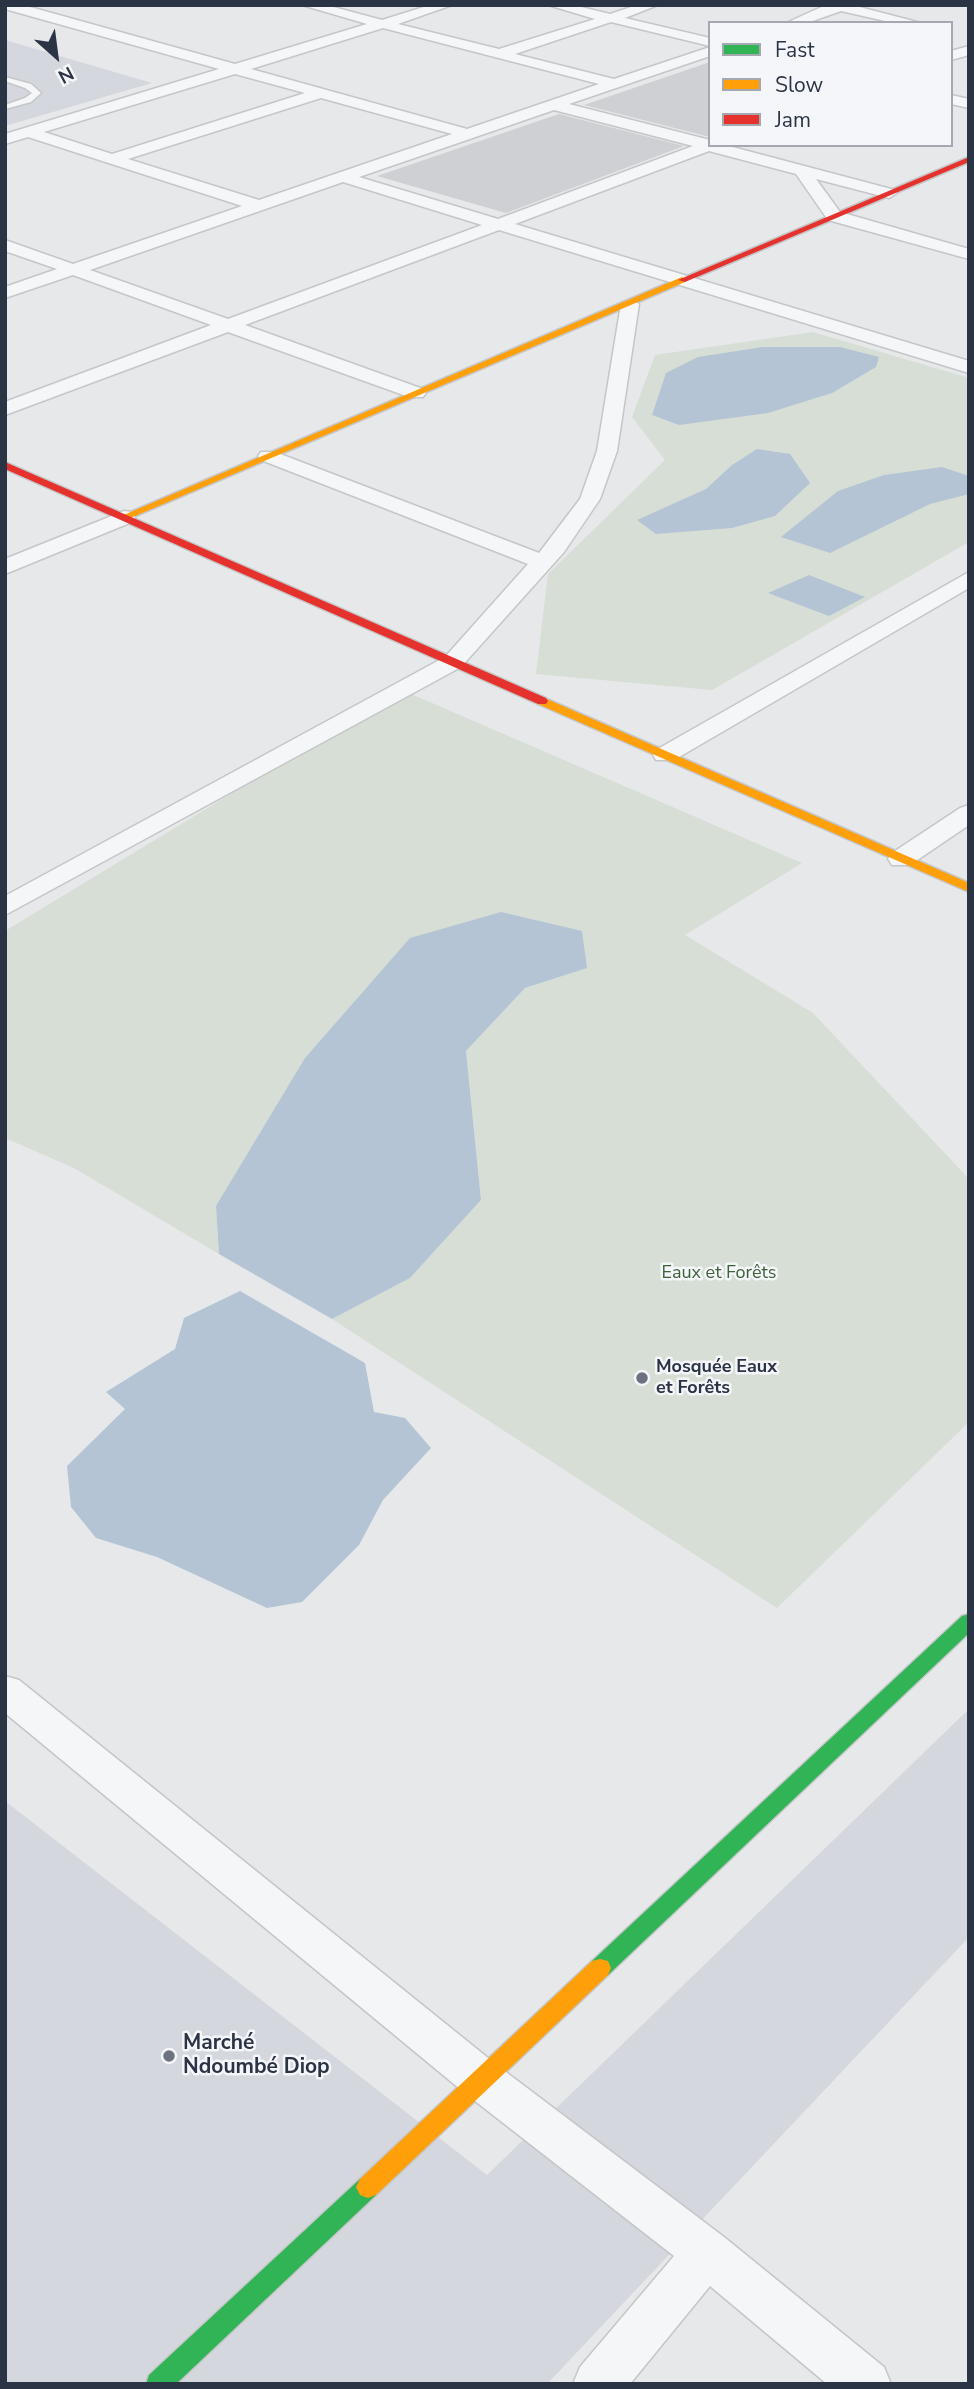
<!DOCTYPE html>
<meta charset="utf-8">
<style>
body{margin:0}
#map{position:relative;width:974px;height:2389px;overflow:hidden;background:#e6e8ea;font-family:"Nunito Sans",sans-serif}
canvas{display:block}
.frame{position:absolute;inset:0;border:7px solid #2b3445;pointer-events:none}
.legend{position:absolute;left:708px;top:21px;width:245px;height:126px;box-sizing:border-box;background:#f4f6f9;border:2px solid #a4a8b1;margin:0;padding:9px 12px;list-style:none;font-size:21px;color:#2b3445}
.legend li{display:flex;align-items:center;gap:14px;height:35px}
.legend b{width:35px;border:2px solid #a4a8b1}
.north{position:absolute;left:21px;top:21px;width:70px;height:70px;-webkit-text-stroke:5px #f4f6f9;paint-order:stroke;rotate:152deg;font-size:19px;font-weight:700;line-height:28px;text-align:center;color:#2b3445}
.north::after{content:'';display:block;margin:auto;width:24px;height:32px;background:#2b3445;clip-path:polygon(50% 0,100% 100%,50% 72%,0 100%)}
</style>
<div id="map">
<canvas width="974" height="2389"></canvas>
<div class="frame"></div>
<ul class="legend">
<li><b style="height:9px;background:#30b455"></b>Fast</li>
<li><b style="height:9px;background:#ff9f0a"></b>Slow</li>
<li><b style="height:9px;background:#e5322d"></b>Jam</li>
</ul>
<div class="north">N</div>
</div>
<script>
const context = document.querySelector('canvas').getContext('2d');
context.lineJoin = 'round';
function fill(path, color) { context.fillStyle = color; context.fill(path, 'evenodd'); }
function stroke(path, color, width, dash) { context.strokeStyle = color; context.lineWidth = width; context.lineCap = dash ? 'butt' : 'round'; context.setLineDash(dash || []); context.stroke(path); }
function write(font, color, halo, rows, align = 'center') {
  context.font = font + ' "Nunito Sans",sans-serif'; context.lineWidth = 5; context.setLineDash([]); context.textBaseline = 'middle'; context.strokeStyle = halo; context.fillStyle = color; for (const [text, x, y, turn = 0] of rows) {
    context.save(); context.translate(x, y); context.rotate((+turn || 0) * Math.PI / 180); context.textAlign = isNaN(turn) ? turn : align; if (halo) context.strokeText(text, 0, 0); context.fillText(text, 0, 0); context.restore();
  }
}
const built = new Path2D(`
 M 5,40 L 152,83 L 5,126 Z
 M 969,1709 L 969,1937 L 547,2384 L 5,2384 L 5,1801 L 487,2175 Z`);
const green = new Path2D(`
 M 813,332 L 969,378 L 969,542 L 712,690 L 536,674 L 548,574 L 665,460 L 632,417 L 655,355 Z
 M 402,690 L 802,863 L 685,935 L 813,1013 L 969,1179 L 969,1422 L 777,1608 L 332,1319 L 410,1278 L 481,1200 L 466,1051 L 525,988 L 586,968 L 581,931 L 216,1206 L 219,1254 L 74,1168 L 5,1138 L 5,931 Z`);
const water = new Path2D(`
 M 763,347 L 840,347 L 879,357 L 876,367 L 832,393 L 768,413 L 679,425 L 652,415 L 666,373 L 698,357 Z
 M 757,449 L 790,454 L 810,483 L 775,516 L 732,528 L 656,534 L 637,520 L 706,489 L 732,465 Z
 M 942,467 L 969,476 L 969,494 L 930,504 L 830,553 L 781,537 L 838,491 L 884,475 Z
 M 809,575 L 865,597 L 829,616 L 768,593 Z
 M 501,912 L 582,931 L 587,968 L 525,988 L 466,1051 L 481,1200 L 410,1278 L 332,1319 L 219,1254 L 216,1206 L 305,1058 L 410,938 Z
 M 240,1291 L 365,1363 L 374,1412 L 405,1418 L 431,1448 L 383,1500 L 359,1545 L 302,1602 L 267,1608 L 157,1557 L 96,1538 L 71,1507 L 67,1466 L 125,1409 L 106,1392 L 175,1349 L 184,1318 Z`);
const building = new Path2D(`
 M 710,62 L 710,137 L 584,105 Z
 M 559,114 L 684,146 L 506,213 L 377,176 Z`);
const lane = new Path2D(`
 M 5,77 L 31,84 L 41,93 L 31,102 L 5,109 L 5,105 L 25,98 L 32,93 L 25,88 L 5,81 Z`);
const street = new Path2D(`
 M 5,5 L 23,5 L 235,64 L 367,24 L 302,5 L 326,5 L 382,20 L 430,5 L 452,5 L 398,24 L 499,49 L 595,19 L 548,5 L 573,5 L 610,14 L 637,5 L 658,5 L 625,18 L 710,38 L 710,46 L 611,22 L 515,54 L 614,79 L 710,47 L 710,56 L 569,104 L 710,140 L 710,145 L 725,145 L 895,190 L 897,193 L 889,198 L 816,179 L 840,212 L 969,249 L 969,259 L 828,220 L 796,174 L 709,151 L 515,224 L 969,361 L 969,373 L 499,230 L 245,325 L 423,389 L 426,393 L 423,397 L 409,397 L 228,332 L 5,415 L 5,402 L 211,325 L 73,275 L 5,298 L 5,287 L 57,269 L 5,251 L 5,240 L 73,264 L 242,206 L 28,137 L 5,144 L 5,134 L 219,69 L 5,9 ZM 383,28 L 599,84 L 467,129 L 251,69 ZM 235,74 L 305,93 L 112,154 L 44,132 ZM 321,98 L 452,134 L 259,200 L 128,159 ZM 554,110 L 693,146 L 498,219 L 359,177 ZM 343,182 L 482,225 L 228,319 L 90,270 Z
 M 826,5 L 852,5 L 921,23 L 894,23 L 841,11 L 807,23 L 786,23 Z
 M 969,46 L 969,55 L 951,60 L 951,51 Z
 M 951,95 L 969,99 L 969,108 L 951,104 Z
 M 630,299 L 639,304 L 617,451 L 600,499 L 564,552 L 461,667 L 5,915 L 5,896 L 445,657 L 528,564 L 261,460 L 258,456 L 261,452 L 275,452 L 539,553 L 580,499 L 597,451 L 621,304 Z
 M 124,511 L 132,512 L 135,517 L 132,522 L 5,574 L 5,559 Z
 M 969,572 L 969,588 L 674,760 L 656,760 L 653,755 L 656,750 Z
 M 969,805 L 969,825 L 910,865 L 892,865 L 888,859 L 892,853 L 960,808 Z
 M 5,1676 L 19,1680 L 498,2066 L 724,2237 L 884,2367 L 891,2384 L 827,2384 L 710,2286 L 630,2384 L 573,2384 L 580,2367 L 674,2256 L 466,2094 L 5,1713 Z`);
const fast = new Path2D(`
 M 969,1614 L 969,1633 L 608,1975 L 600,1977 L 592,1975 L 589,1968 L 592,1961 L 962,1616 Z
 M 368,2176 L 376,2179 L 380,2187 L 376,2195 L 176,2384 L 146,2384 L 149,2375 L 360,2179 Z`);
const slow = new Path2D(`
 M 682,277 L 686,280 L 685,282 L 128,519 L 119,517 Z
 M 542,697 L 969,883 L 969,892 L 538,704 L 536,701 Z
 M 600,1959 L 608,1961 L 611,1968 L 608,1975 L 376,2195 L 368,2198 L 360,2195 L 356,2187 L 360,2179 L 592,1961 Z`);
const jam = new Path2D(`
 M 969,157 L 969,162 L 685,282 L 678,280 Z
 M 5,462 L 546,698 L 548,701 L 546,704 L 538,704 L 5,469 Z`);
const markers = [
 [642,1378,7,"#6c737f"],
 [169,2056,7,"#6c737f"]
];
const parkNames = [
 ["Eaux et Forêts",719,1274]
];
const poiNames = [
 ["Mosquée Eaux",656,1368],
 ["et Forêts",656,1389]
];
const nearPoinames = [
 ["Marché",183,2044],
 ["Ndoumbé Diop",183,2068]
];
fill(built, '#d4d7dd');
fill(green, '#d6ded6');
fill(water, '#b4c4d5');
fill(building, '#ced0d3');
stroke(lane, '#c4c6c8', 3);
stroke(street, '#c4c6c8', 3);
stroke(fast, '#c4c6c8', 3);
stroke(slow, '#c4c6c8', 3);
stroke(jam, '#c4c6c8', 3);
fill(lane, '#f5f6f7');
fill(street, '#f5f6f7');
fill(fast, '#30b455');
fill(slow, '#ff9f0a');
fill(jam, '#e5322d');
for (const [x, y, r, color] of markers) { const dot = new Path2D(); dot.arc(x, y, r, 0, 2 * Math.PI); context.fillStyle = color; context.fill(dot); stroke(dot, '#f4f6f9', 2.5); }
write('18px', '#3f6138', '#f4f6f9', parkNames);
write('bold 18px', '#2b3445', '#f4f6f9', poiNames, 'left');
write('bold 21px', '#2b3445', '#f4f6f9', nearPoinames, 'left');
</script>
